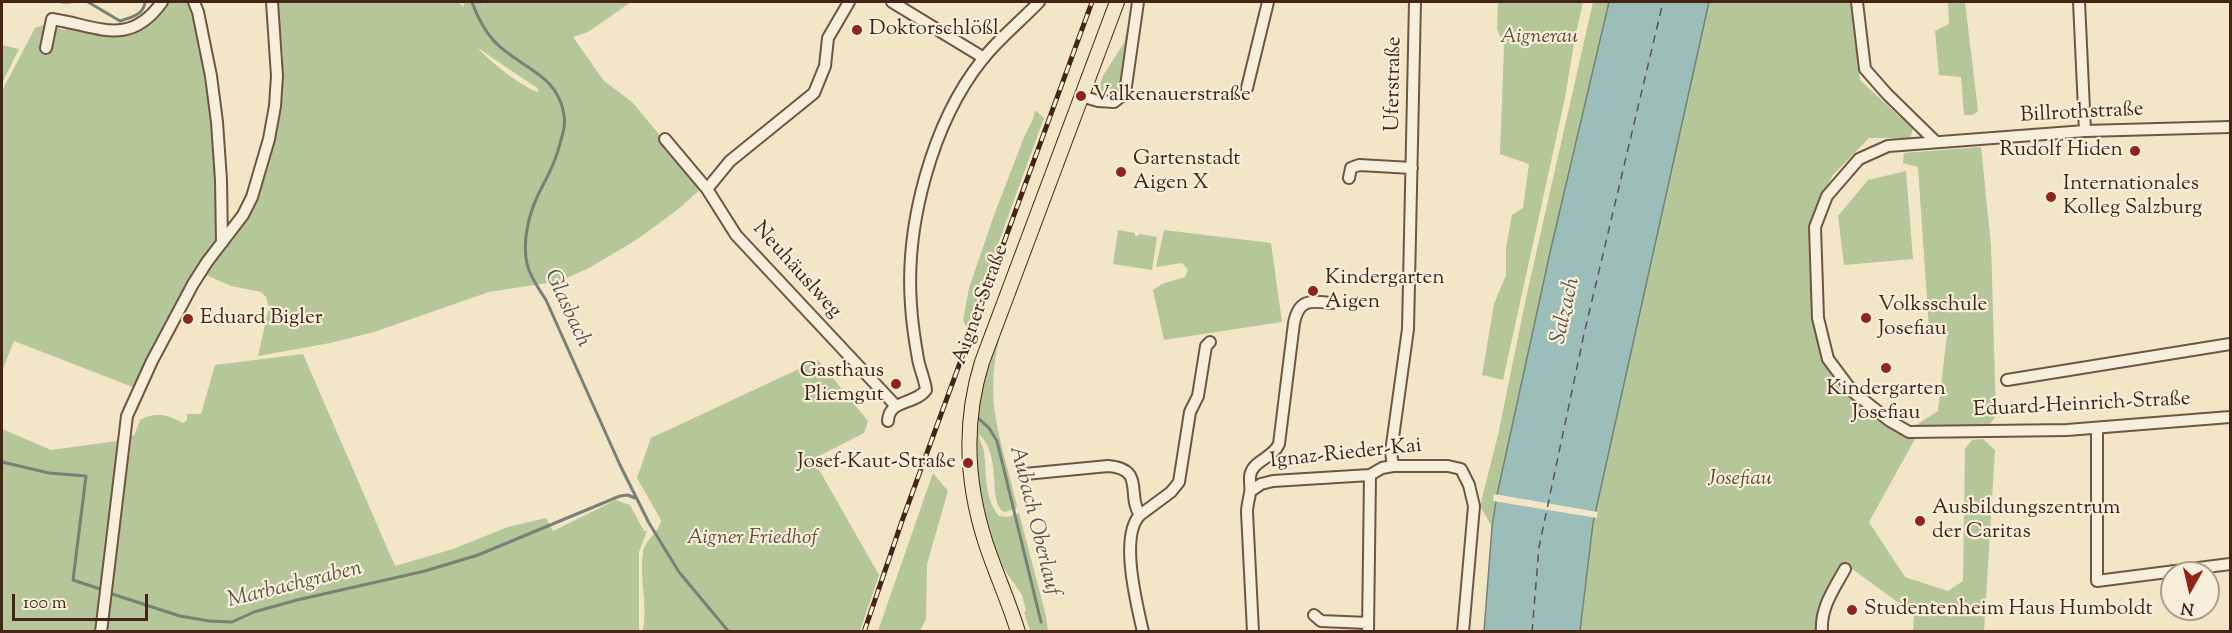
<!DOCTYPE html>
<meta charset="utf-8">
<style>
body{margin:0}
#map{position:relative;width:2232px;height:633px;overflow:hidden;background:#f2e6c7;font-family:"Sorts Mill Goudy",serif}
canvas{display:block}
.frame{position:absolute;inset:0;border:3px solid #442515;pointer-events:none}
.north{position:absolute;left:2160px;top:561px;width:60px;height:60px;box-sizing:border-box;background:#f7efdb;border:2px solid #af9e8c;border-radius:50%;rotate:188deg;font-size:16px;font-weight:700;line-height:24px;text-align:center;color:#442515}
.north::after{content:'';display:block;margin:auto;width:21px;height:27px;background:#8f2418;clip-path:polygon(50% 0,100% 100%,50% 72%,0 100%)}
.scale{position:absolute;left:12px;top:594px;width:136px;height:27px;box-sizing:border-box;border:3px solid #442515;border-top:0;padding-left:8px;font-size:18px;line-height:21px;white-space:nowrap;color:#442515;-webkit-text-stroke:4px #f7efdb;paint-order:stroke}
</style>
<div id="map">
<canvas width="2232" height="633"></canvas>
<div class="frame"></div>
<div class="north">N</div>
<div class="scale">100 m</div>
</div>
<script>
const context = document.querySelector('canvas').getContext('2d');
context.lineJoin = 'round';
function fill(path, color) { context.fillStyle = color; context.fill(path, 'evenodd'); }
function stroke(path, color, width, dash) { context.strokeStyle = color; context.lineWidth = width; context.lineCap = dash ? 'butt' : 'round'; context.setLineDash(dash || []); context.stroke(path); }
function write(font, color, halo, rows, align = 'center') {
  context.font = font + ' "Sorts Mill Goudy",serif'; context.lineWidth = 4.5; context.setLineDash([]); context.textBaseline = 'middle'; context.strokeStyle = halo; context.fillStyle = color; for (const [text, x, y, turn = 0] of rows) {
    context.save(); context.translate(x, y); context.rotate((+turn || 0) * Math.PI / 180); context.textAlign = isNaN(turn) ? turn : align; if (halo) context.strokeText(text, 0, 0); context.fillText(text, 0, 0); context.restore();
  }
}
const green = new Path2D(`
 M 164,2 L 192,2 C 205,64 216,127 218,190 C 219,208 221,224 216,241 L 138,389 L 14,341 L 2,371 L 2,91 L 35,28 L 44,25 L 65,30 L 67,24 L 118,33 Z
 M 278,2 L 458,2 L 464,7 L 463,2 L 483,2 L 485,6 L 484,2 L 631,2 L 588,32 L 573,37 L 604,81 L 632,102 L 703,187 L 676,211 L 636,240 L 589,268 L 560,281 L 489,292 L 374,332 L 330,343 L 258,356 L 269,307 L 266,297 L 261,292 L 231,286 L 204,274 L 253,209 L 261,190 L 277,121 L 282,88 L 283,58 ZM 478,48 L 537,88 L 539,92 C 526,91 486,58 478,48 Z
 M 1133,2 C 1133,9 1123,87 1118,93 C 1112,99 1104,96 1097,91 L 1104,74 L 1124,43 Z
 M 1498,2 L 1583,2 L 1575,38 L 1565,98 L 1503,380 L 1482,375 L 1494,304 L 1506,275 L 1506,248 L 1512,215 L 1523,208 L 1529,164 L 1500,154 L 1504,46 L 1497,29 Z
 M 1593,2 L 1609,2 L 1551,248 L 1497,495 L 1492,527 L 1480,506 L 1498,435 L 1526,298 Z
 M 1709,2 L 1850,2 L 1860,80 L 1913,129 L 1910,138 L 1869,138 L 1833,175 L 1810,220 L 1812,297 L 1820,356 L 1840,390 L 1902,434 L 1938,411 L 1947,335 L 1929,329 L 1918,167 L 1903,163 L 1904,153 L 1981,147 L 1991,245 L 1996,415 L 1989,426 L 1932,427 L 1915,439 L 1869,522 L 1905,577 L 1948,591 L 1963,581 L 1965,449 L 1972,440 L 1983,439 L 1995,450 L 1984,632 L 1913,631 L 1914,614 L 1844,563 L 1817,620 L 1816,631 L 1580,632 L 1593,523 Z
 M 1948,2 L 1965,2 L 1978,111 L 1973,115 L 1964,115 L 1961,77 L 1939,75 L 1935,31 L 1949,24 Z
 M 2,45 L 19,49 L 2,83 Z
 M 1035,110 L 1044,118 L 967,329 L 963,320 L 969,288 L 993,218 L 1024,137 L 1033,119 Z
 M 1906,171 L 1913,259 L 1844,265 L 1838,216 L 1868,180 Z
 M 1118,230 L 1135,233 L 1135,236 L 1138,236 L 1139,234 L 1157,237 L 1152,270 L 1113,264 Z
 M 1164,230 L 1271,243 L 1282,322 L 1164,340 L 1153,290 L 1162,284 L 1185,277 L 1188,270 L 1182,263 L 1156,267 Z
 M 1005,319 C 980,395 1000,433 1017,505 L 1016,509 L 1004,512 C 987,503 1003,456 979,434 C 979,442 983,445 984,452 C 987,473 984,499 999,516 L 1008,517 L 1019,513 L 1046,616 L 1048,631 L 1030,631 L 1024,612 L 1026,611 L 1022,595 L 1000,563 L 986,524 L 974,471 L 975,420 L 985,370 Z
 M 303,354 L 395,566 L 453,549 L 508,527 L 546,518 L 553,531 L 616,500 L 630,505 L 644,531 L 647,531 L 639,552 L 639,631 L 2,631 L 2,429 L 51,450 L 117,441 L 128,434 L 134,436 L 140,420 C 157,411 167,415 183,423 L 187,420 L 187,414 L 201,414 L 215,365 Z
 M 818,360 L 868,421 L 864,433 L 813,459 L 879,575 L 860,631 L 643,631 C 648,605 639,578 643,552 C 646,538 659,533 661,520 L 637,478 L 651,438 Z
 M 933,473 L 948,491 L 927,564 L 926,619 L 920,631 L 878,631 Z`);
const water = new Path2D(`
 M 1609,2 L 1709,2 L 1593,523 L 1580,631 L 1484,632 L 1492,527 L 1497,495 L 1551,248 Z`);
const pier = new Path2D(`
 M 1494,494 L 1598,512 L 1597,518 L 1493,501 Z`);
const stream = new Path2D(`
 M 62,2 L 70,2
 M 88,2 L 120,21 C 130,18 144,15 145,2
 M 472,2 C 477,16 484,30 494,41 C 519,68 558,73 564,115 C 566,126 562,136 559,147 C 555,164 547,177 539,193 C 529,213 522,241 527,264 C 530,277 539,289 546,300 L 620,465 L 649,523 L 679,572 L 729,632
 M 977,417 L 989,428 L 997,441 L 1041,622
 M 2,462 L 49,473 L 86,476 L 73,580 L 103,590
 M 109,593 L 180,616 L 209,621 L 232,622 L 254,612 L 297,600 L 425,571 L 478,555 L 620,496 L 628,495 L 635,498`);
const ferry = new Path2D(`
 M 1532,632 L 1539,547 L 1584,334 L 1663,2`);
const minor = new Path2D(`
 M 194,2 L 198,12 L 211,76 L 217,122 L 221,180 L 222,243
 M 892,2 L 984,58
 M 1857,2 L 1865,69 L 1887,94 L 1936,142
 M 2079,2 L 2085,131
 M 46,48 L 52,19 C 98,26 129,48 162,2
 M 1247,88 L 1268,2
 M 1081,96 L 1098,101 L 1114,102 L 1124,94 L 1126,86 L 1138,2
 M 2230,127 L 2085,131 L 1888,146 L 1859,159 L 1827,196 L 1815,227 L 1818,318 L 1828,359 L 1852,391 L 1890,421 L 1909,432 L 2067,430 L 2230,417
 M 665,139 L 707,189 L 736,235 L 896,406
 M 1349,178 L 1351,168 L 1359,165 L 1412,168
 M 707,189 L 730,161 L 814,93 L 825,66 L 828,38 L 849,2
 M 2007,380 L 2230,344
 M 888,421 C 889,399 915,405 926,390 C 925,380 920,370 918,359 C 915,342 912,323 911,305 C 905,225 932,123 982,60 C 998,39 1021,21 1039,2
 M 2097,428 L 2097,581 L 2230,564
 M 1393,466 L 1391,452 L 1408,329 L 1415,2
 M 1025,474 L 1108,466 C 1146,469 1126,495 1140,515 C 1119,536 1137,605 1143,632
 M 1251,491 L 1261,484 L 1273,481 L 1370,475 L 1382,468 L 1393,466 L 1448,466 L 1461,469 L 1469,485 L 1474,506 L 1463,632
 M 1140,515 L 1171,492 L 1179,482 L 1190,412 L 1198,396 L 1206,346 L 1210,342
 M 1314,615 L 1321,621 L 1368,623
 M 101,632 L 127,416 L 152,361 L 193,284 L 207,262 L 243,215 L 252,197 L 269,139 L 275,106 L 277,76 L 272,2
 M 1253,632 L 1247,512 C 1247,505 1249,500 1250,493 C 1252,484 1246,476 1255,466 C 1263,458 1274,455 1279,444 L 1294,323 C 1299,298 1311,301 1332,303
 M 1368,632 L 1370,475
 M 1822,632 C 1820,608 1834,589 1845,569`);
const major = new Path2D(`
 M 1018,632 C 1009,602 996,574 986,544 C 966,483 963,423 982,362 L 1117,2`);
const rail = new Path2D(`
 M 864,632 L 902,521 L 1092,2`);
const markers = [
 [857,30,6,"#8f2418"],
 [1081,96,6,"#8f2418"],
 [2135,151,6,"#8f2418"],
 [1121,172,6,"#8f2418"],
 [2051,197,6,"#8f2418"],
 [1313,291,6,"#8f2418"],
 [1866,318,6,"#8f2418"],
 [188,319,6,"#8f2418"],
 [1886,368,6,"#8f2418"],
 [896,384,6,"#8f2418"],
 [968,463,6,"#8f2418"],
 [1920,521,6,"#8f2418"],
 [1852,610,6,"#8f2418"]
];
const poiNames = [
 ["Doktorschlößl",869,30],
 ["Valkenauerstraße",1093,96],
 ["Rudolf Hiden",2123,151,"right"],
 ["Gartenstadt",1133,160],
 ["Aigen X",1133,184],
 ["Internationales",2063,185],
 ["Kolleg Salzburg",2063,209],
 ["Kindergarten",1325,279],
 ["Aigen",1325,303],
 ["Volksschule",1878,306],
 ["Josefiau",1878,330],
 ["Eduard Bigler",200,319],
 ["Gasthaus",884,372,"right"],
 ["Pliemgut",884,396,"right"],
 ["Kindergarten",1886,390,"center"],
 ["Josefiau",1886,414,"center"],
 ["Josef-Kaut-Straße",956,463,"right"],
 ["Ausbildungszentrum",1932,509],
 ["der Caritas",1932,533],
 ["Studentenheim Haus Humboldt",1864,610]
];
const parkNames = [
 ["Aignerau",1539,38],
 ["Josefiau",1740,480],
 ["Aigner Friedhof",752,539]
];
const streetNames = [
 ["Uferstraße",1395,84,-89],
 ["Billrothstraße",2082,114,-3],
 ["Neuhäuslweg",796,271,48],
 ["Aigner Straße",982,305,-70],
 ["Eduard-Heinrich-Straße",2082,406,-3],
 ["Ignaz-Rieder-Kai",1346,455,-6]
];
const waterNames = [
 ["Glasbach",566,309,65],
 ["Salzach",1567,311,-77],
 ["Aubach Oberlauf",1033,521,76],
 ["Marbachgraben",295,586,-14]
];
fill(green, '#b5c699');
fill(water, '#9bbfb8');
stroke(water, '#788177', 1.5);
fill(pier, '#f2e6c7');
stroke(stream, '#788177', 3);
stroke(ferry, '#5e5346', 1.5, [8, 6]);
stroke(minor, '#705542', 14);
stroke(major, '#442515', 16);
stroke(minor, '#f7efdb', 10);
stroke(major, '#f2e6c7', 14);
stroke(rail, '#442515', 5);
stroke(rail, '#f7efdb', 3, [9]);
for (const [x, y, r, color] of markers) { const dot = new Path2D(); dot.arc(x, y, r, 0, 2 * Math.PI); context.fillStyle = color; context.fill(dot); stroke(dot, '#f7efdb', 2); }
write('21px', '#442515', '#f7efdb', poiNames, 'left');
write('italic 21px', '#604d36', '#f7efdb', parkNames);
write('21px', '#442515', '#f7efdb', streetNames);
write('italic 22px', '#5e5346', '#f7efdb', waterNames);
</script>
